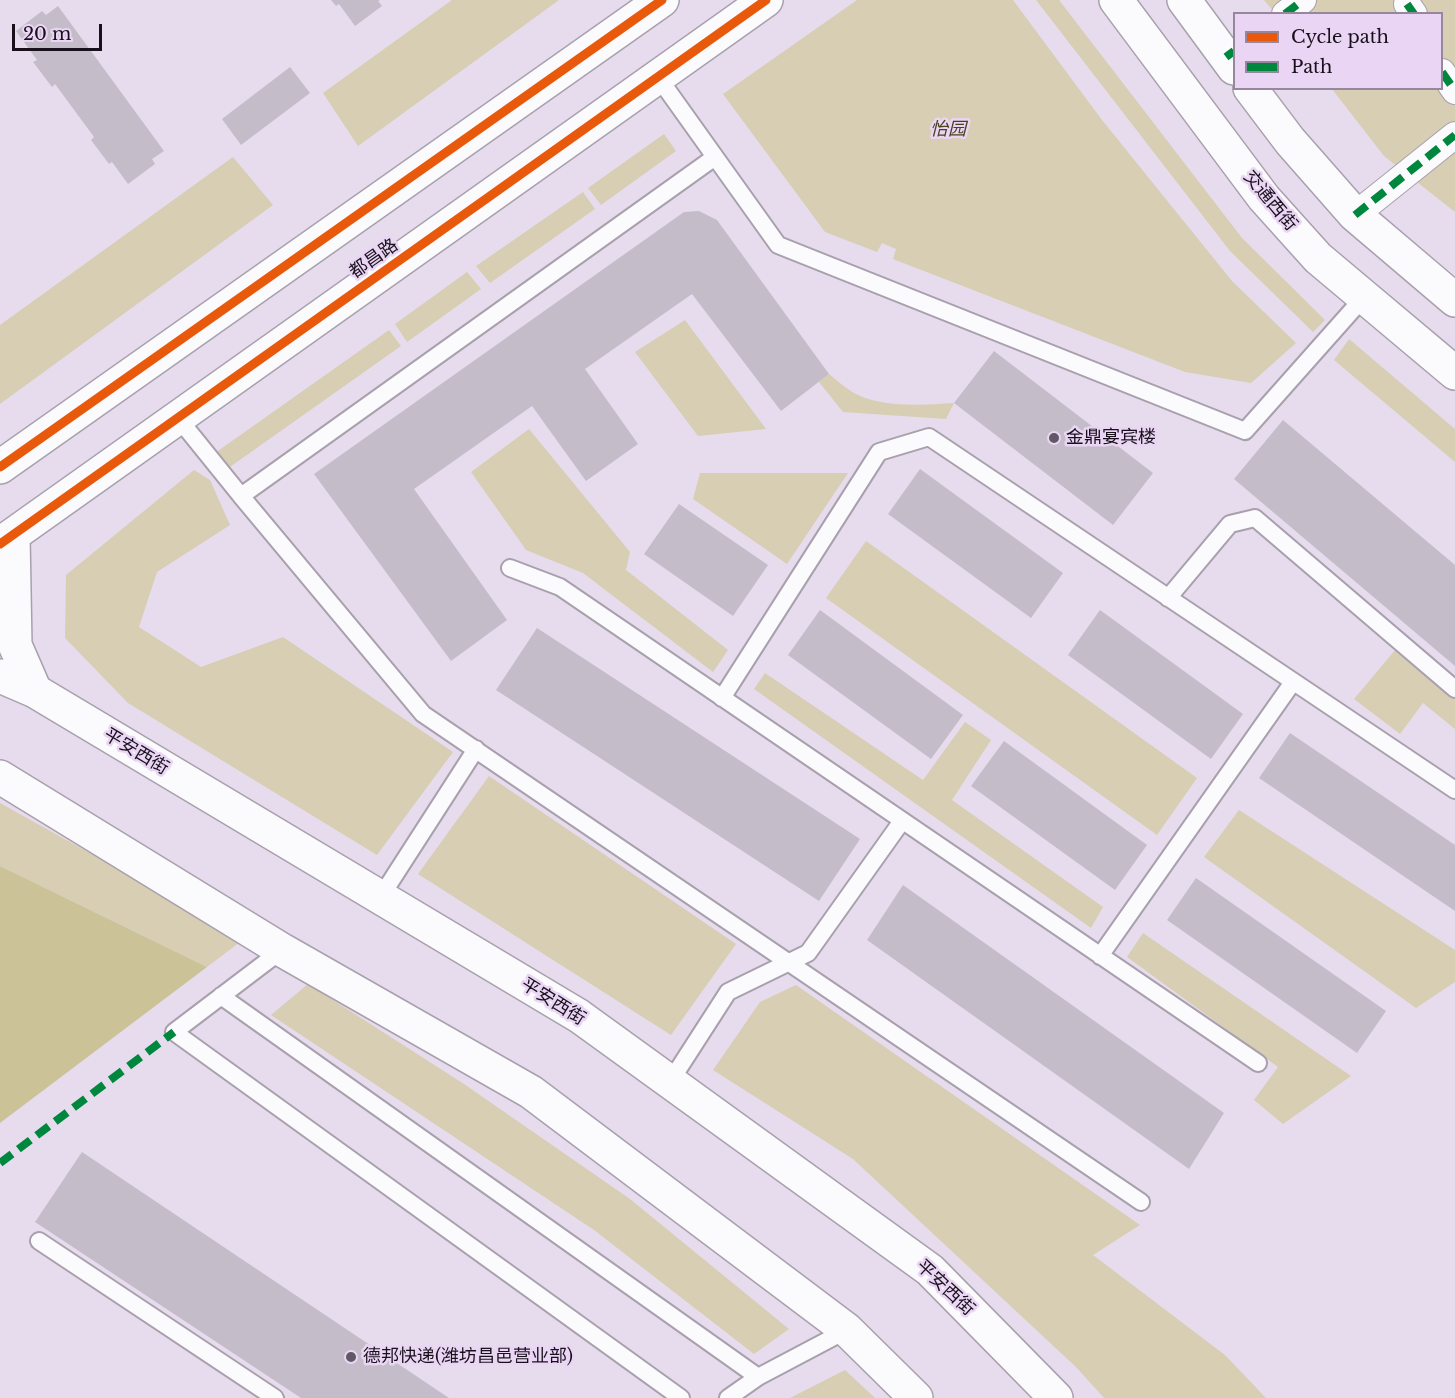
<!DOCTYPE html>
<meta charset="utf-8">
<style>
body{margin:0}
#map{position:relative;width:1455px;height:1398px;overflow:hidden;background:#e7dced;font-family:"Libre Baskerville",serif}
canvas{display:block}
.legend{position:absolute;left:1233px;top:12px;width:210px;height:78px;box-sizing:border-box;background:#ead5f4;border:2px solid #96879d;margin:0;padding:8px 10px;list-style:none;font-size:18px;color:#18111b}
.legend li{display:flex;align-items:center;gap:12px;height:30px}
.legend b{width:30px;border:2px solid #96879d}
.scale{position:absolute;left:12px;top:24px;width:90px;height:27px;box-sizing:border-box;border:3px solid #18111b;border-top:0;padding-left:8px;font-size:18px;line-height:21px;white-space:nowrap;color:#18111b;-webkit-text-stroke:4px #ead5f4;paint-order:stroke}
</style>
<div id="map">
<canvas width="1455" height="1398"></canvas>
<ul class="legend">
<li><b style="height:8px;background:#e8590c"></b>Cycle path</li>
<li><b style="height:8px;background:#00873e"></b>Path</li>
</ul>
<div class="scale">20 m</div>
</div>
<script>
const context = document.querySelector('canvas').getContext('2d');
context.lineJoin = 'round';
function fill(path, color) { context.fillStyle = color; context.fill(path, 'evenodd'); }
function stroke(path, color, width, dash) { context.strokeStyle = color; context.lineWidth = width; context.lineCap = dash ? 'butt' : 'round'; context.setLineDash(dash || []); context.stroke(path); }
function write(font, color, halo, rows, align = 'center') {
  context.font = font + ' "Libre Baskerville","Noto Sans SC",serif'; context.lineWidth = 5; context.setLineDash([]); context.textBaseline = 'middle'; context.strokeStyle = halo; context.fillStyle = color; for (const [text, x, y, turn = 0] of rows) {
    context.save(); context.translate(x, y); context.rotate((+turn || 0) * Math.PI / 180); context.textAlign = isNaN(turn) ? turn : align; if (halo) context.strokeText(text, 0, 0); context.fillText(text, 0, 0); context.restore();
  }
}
const green = new Path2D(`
 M 452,0 L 559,0 L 358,146 L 323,93 Z
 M 857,0 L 1013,0 L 1102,120 L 1232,281 L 1296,343 L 1251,383 L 1185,372 L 893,259 L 896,249 L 882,243 L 877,252 L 825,232 L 723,94 Z
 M 1036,0 L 1059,0 L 1242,238 L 1325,320 L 1313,332 L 1230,251 Z
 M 1264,0 L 1455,0 L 1455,212 L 1384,156 L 1332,89 L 1442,88 L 1442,14 L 1275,13 Z
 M 664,134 L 676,151 L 601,205 L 588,188 Z
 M 233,157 L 273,205 L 0,404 L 0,325 Z
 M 583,192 L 595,209 L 490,283 L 476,266 Z
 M 467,272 L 481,289 L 407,342 L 395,324 Z
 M 685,320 L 766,429 L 698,436 L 635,352 Z
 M 389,330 L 401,346 L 227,469 L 215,453 Z
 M 1349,339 L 1455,429 L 1455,462 L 1334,360 Z
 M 829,374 C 837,380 846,389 856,394 C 883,408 924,405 954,403 L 946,419 L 843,412 L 819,382 Z
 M 529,429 L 630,552 L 626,570 L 728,650 L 713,672 L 583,573 L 526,550 L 471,472 Z
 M 194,470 L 210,480 L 230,525 L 157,572 L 139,627 L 201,667 L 283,637 L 453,752 L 377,855 L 128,703 L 65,638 L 66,575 Z
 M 700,473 L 848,473 L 787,564 L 693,499 Z
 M 866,541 L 1197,778 L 1157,835 L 826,598 Z
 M 1396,649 L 1455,699 L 1455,729 L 1423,703 L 1400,734 L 1354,699 Z
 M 765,673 L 923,780 L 965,722 L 991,740 L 952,800 L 1103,907 L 1091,928 L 754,689 Z
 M 489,776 L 736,944 L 671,1035 L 418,874 Z
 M 0,803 L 244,939 L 207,967 L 0,866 Z
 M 1239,810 L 1455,950 L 1455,982 L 1416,1008 L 1204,857 Z
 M 1143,933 L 1351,1076 L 1283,1124 L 1254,1100 L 1278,1067 L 1127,957 Z
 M 308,984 L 464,1084 L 630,1199 L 789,1329 L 754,1354 L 594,1230 L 271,1015 Z
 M 796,985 L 1140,1225 L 1093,1255 L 1225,1355 L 1266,1398 L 1104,1398 L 1077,1368 L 853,1159 L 713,1070 L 760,1002 Z
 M 845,1370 L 875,1398 L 790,1398 Z`);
const forest = new Path2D(`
 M 0,866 L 207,967 L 0,1123 Z`);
const building = new Path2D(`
 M 331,0 L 380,0 L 378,1 L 382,6 L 355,26 L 339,4 L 336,6 Z
 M 58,6 L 164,151 L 152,159 L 155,164 L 128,184 L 112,162 L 109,164 L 91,140 L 94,137 L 55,84 L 52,87 L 33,62 L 37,60 L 16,31 L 42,11 L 46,15 Z
 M 290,67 L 310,93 L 241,145 L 222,119 Z
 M 699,211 L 717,220 L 829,374 L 781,411 L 692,294 L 585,369 L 638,444 L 586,481 L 532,406 L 414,489 L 507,620 L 451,661 L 314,474 L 684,212 Z
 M 994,351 L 1153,473 L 1113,525 L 954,403 Z
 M 1283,420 L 1455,565 L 1455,666 L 1234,479 Z
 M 920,469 L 1063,573 L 1031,618 L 888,514 Z
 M 679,504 L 768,565 L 733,616 L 644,554 Z
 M 820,610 L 963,715 L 931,759 L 788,655 Z
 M 1100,610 L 1243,714 L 1211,759 L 1068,655 Z
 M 537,628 L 860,839 L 819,901 L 496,690 Z
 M 1290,733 L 1455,845 L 1455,911 L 1259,778 Z
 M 1004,741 L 1147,845 L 1115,890 L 971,786 Z
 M 1196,878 L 1386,1011 L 1357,1053 L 1167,920 Z
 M 903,885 L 1224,1113 L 1189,1169 L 867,940 Z
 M 82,1152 L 449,1398 L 301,1398 L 35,1222 Z`);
const service = new Path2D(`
 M 658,77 L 778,245 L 1245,431 L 1364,297
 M 715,157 L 241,496 L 423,714 L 1141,1202
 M 178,418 L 241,496
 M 510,568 L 560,587 L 1258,1063
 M 1168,598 L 1230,524 L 1255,518 L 1455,689
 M 722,698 L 879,452 L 929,437 L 1455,790
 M 380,898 L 476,749
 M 282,950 L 174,1032 L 681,1398
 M 1100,956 L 1293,682
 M 221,996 L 758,1377
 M 670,1082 L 728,992 L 808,953 L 902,821
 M 39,1241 L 275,1398
 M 728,1398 L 758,1377 L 847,1330`);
const pedestrian = new Path2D(`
 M 1407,4 L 1414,14
 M 1285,14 L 1303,0
 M 1442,72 L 1455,91
 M 1355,215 L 1455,135`);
const secondary = new Path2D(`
 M 0,467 L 662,0
 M 13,535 L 15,645 L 35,691
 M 0,544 L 766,0`);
const primary = new Path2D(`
 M 1116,0 L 1264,198 L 1318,258 L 1455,373
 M 1184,0 L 1234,68
 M 1250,88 L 1290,141 L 1355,215 L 1455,300
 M 0,676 L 35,691 L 579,1016 L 930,1270 L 1056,1398
 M 0,777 L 282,950 L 531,1092 L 847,1330 L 916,1398`);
const quiet = new Path2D(`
 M 1407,4 L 1414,14
 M 1285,14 L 1303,0
 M 1226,57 L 1234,51
 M 1442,72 L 1455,91
 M 1355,215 L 1455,135
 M 0,1163 L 174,1032`);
const cycleway = new Path2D(`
 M 0,467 L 662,0
 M 0,544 L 766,0`);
const markers = [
 [1054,438,6,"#605864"],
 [351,1357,6,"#605864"]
];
const parkNames = [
 ["怡园",948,130]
];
const streetNames = [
 ["交通西街",1270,201,50],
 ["都昌路",374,259,-35],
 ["平安西街",136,752,31],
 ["平安西街",553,1002,32],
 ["平安西街",945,1288,43]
];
const poiNames = [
 ["金鼎宴宾楼",1066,438],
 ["德邦快递(潍坊昌邑营业部)",363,1357]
];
fill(green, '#d7ceb3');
fill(forest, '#ccc297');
fill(building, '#c4bcc9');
stroke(service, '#a8a0ad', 20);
stroke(pedestrian, '#a8a0ad', 28);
stroke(secondary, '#a8a0ad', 36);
stroke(primary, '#a8a0ad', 36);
stroke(service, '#fbfafc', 16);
stroke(pedestrian, '#fbfafc', 26);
stroke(secondary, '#fbfafc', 33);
stroke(primary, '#fbfafc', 33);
stroke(quiet, '#00873e', 8, [15, 8]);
stroke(cycleway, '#e8590c', 9);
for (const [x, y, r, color] of markers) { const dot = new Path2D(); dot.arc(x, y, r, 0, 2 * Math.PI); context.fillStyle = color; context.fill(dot); stroke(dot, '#ead5f4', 2); }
write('italic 18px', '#47431c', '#ead5f4', parkNames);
write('18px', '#18111b', '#ead5f4', streetNames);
write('18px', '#18111b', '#ead5f4', poiNames, 'left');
</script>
